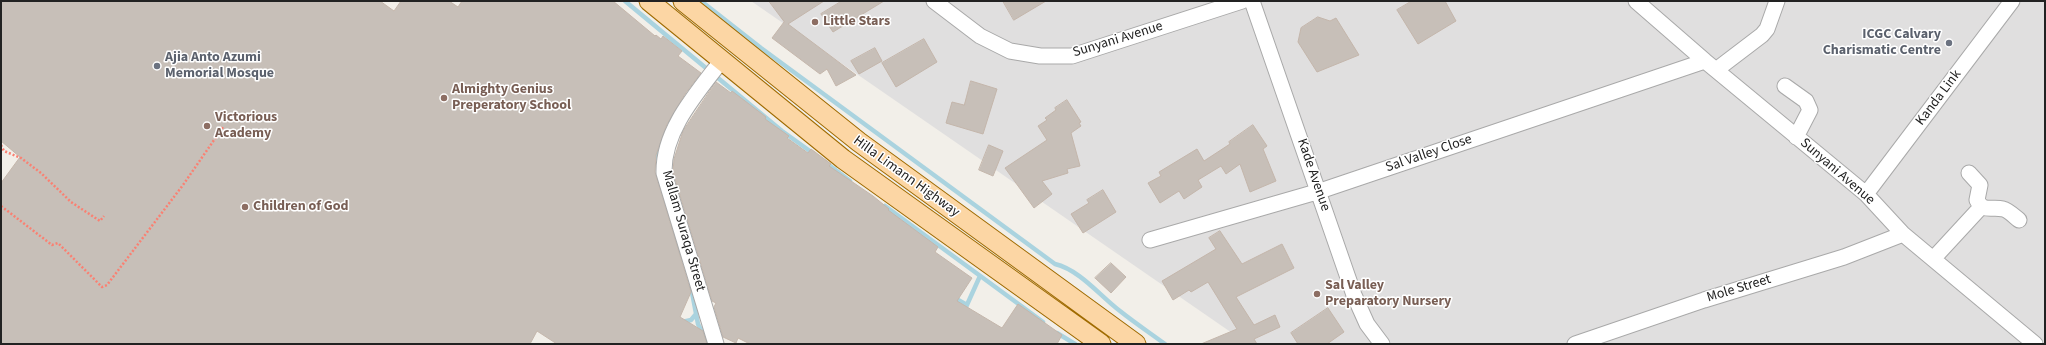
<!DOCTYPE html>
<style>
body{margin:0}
#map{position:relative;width:2046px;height:345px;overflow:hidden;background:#f2efe9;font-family:"Source Sans 3",sans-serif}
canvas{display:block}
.frame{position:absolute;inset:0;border:2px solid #222;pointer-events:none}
</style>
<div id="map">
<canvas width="2046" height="345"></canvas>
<div class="frame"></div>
</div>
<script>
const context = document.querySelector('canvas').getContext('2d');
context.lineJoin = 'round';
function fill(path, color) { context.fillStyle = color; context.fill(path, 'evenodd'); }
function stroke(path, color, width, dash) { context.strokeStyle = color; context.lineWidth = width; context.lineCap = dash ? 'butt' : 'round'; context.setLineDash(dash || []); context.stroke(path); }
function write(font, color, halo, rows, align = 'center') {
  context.font = font + ' "Source Sans 3",sans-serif'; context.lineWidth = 3; context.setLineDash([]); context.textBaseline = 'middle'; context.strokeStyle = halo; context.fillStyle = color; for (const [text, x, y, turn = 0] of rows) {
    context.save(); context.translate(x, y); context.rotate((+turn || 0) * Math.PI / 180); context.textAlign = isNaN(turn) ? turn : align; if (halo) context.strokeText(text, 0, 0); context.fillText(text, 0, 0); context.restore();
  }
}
const residential = new Path2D(`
 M 751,1 L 2045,1 L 2045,344 L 1248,344 Z`);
const stream = new Path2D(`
 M 625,1 L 782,131 L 814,154
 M 701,1 L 761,48 L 1055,264 C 1080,270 1100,296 1120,311 C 1135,323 1150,333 1165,344
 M 670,123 L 676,107
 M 659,161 L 656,148 L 666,131
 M 825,162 L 850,181
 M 885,206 L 1043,322
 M 672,228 L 683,259
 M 691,287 L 698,324 L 708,344
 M 953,297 L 967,305
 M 966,307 L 980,276
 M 682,322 L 691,320 L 696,314
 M 1057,333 L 1075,344`);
const building = new Path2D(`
 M 1,1 L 380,1 L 394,11 L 401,1 L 449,1 L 458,7 L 462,1 L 613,1 L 655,36 L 656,35 L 661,39 L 663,36 L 682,51 L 678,56 L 701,73 L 685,94 L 667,124 L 656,155 L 655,172 L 691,292 L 680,317 L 703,331 L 707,344 L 557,344 L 537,331 L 530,344 L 1,344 L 1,183 L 20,157 L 1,141 Z
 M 769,1 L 824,1 L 788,24 L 856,75 L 836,86 L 827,69 L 820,74 L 772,38 L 784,22 Z
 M 842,1 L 884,1 L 833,32 L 821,14 Z
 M 1003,1 L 1046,1 L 1014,20 Z
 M 1412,1 L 1445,1 L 1456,21 L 1418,44 L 1397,10 Z
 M 1318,17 L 1330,21 L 1336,18 L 1359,55 L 1317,72 L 1298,42 L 1301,28 Z
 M 924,39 L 937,62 L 896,87 L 882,63 Z
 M 875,48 L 882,61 L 859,74 L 851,61 Z
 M 971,81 L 997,89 L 983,134 L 946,123 L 952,102 L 964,105 Z
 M 716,82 L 731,93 L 732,91 L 766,117 L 765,119 L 789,136 L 787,138 L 808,153 L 811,149 L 831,164 L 829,166 L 873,196 L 889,209 L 888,210 L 938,247 L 935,252 L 972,278 L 957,301 L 1002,328 L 1018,304 L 1062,335 L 1057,344 L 750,344 L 738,338 L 736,343 L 723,337 L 714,307 L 716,303 L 712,301 L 673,172 L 674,159 L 683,131 Z
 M 1067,100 L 1081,122 L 1079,123 L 1081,126 L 1071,133 L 1080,166 L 1067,169 L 1068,173 L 1042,181 L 1052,194 L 1034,208 L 1005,168 L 1047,140 L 1038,126 L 1047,120 L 1045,118 L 1056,110 L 1055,108 Z
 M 1253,125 L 1267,146 L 1263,149 L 1276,181 L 1250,192 L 1240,164 L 1226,174 L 1221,166 L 1198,180 L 1202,187 L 1184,199 L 1179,191 L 1160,203 L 1148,183 L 1161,176 L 1159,172 L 1197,149 L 1204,161 L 1230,144 L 1229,142 Z
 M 989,145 L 1003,151 L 993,176 L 979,170 Z
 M 1103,190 L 1116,212 L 1083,233 L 1071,214 L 1089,203 L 1087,200 Z
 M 1220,231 L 1242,264 L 1282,244 L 1294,268 L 1236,297 L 1254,325 L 1275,315 L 1280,327 L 1254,339 L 1257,344 L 1201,344 L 1237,329 L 1208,282 L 1191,292 L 1189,290 L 1173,300 L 1162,281 L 1216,249 L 1209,238 Z
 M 1111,263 L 1126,277 L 1111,293 L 1095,278 Z
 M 1328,308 L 1344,332 L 1327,344 L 1298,344 L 1291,333 Z`);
const path = new Path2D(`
 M 1,145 L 4,151 L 21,158 L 41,173 L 71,202 L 100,221 L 104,216
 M 1,206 L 52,245 L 58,243 L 102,287 L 107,285 L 183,185 L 223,127`);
const minor = new Path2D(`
 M 934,1 L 980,36 L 1010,51 L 1040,56 L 1072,56 L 1242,1
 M 1252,1 L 1354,295 L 1367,324 L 1382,344
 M 1636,1 L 1705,61 L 1866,194 L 1903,234 L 2035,344
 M 1716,70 L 1762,35 L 1767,29 L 1777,1
 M 1785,86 L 1806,101 L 1810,110 L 1796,137
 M 1969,173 L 1980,185 L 1977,200 C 1983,213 1992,206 2003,209 C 2008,210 2014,216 2019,220
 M 1866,194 L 2012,1
 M 1150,240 L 1320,191 L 1705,61
 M 1933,259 L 1981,207
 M 716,344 L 664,173 C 663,130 697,93 722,60
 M 1575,344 L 1704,300 L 1844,257 L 1903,234`);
const major = new Path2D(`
 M 649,1 L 843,159 L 1101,344
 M 683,1 L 859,142 L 1136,344`);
const markers = [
 [815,22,4,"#8d6e63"],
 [1949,43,4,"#6b7280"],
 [157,66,4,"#6b7280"],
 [444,98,4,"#8d6e63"],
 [207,126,4,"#8d6e63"],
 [245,207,4,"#8d6e63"],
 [1317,294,4,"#8d6e63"]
];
const educationNames = [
 ["Little Stars",823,22],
 ["Almighty Genius",452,90],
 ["Preperatory School",452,106],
 ["Victorious",215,118],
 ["Academy",215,134],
 ["Children of God",253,207],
 ["Sal Valley",1325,286],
 ["Preparatory Nursery",1325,302]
];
const worshipNames = [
 ["ICGC Calvary",1941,35],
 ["Charismatic Centre",1941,51],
 ["Ajia Anto Azumi",165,58,"left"],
 ["Memorial Mosque",165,74,"left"]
];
const streetNames = [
 ["Sunyani Avenue",1118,40,-17],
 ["Kanda Link",1939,98,-53],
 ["Sal Valley Close",1429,154,-19],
 ["Sunyani Avenue",1837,172,41],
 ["Kade Avenue",1313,175,71],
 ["Hilla Limann Highway",906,177,36],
 ["Mallam Suraqa Street",683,231,74],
 ["Mole Street",1739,289,-17]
];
fill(residential, '#e0dfdf');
stroke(stream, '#aad3df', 4.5);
fill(building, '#c7bfb8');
stroke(building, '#c4b6ab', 1);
stroke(minor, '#a9a9a9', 17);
stroke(major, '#a06b00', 21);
stroke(path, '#fa8072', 2.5, [2, 2]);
stroke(minor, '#fff', 15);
stroke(major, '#fcd6a4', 19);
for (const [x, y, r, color] of markers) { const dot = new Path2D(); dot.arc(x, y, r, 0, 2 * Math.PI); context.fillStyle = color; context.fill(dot); stroke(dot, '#fff', 1.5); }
write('bold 14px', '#785e54', '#fff', educationNames, 'left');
write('bold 14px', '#5b616d', '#fff', worshipNames, 'right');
write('14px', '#222', '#fff', streetNames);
</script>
